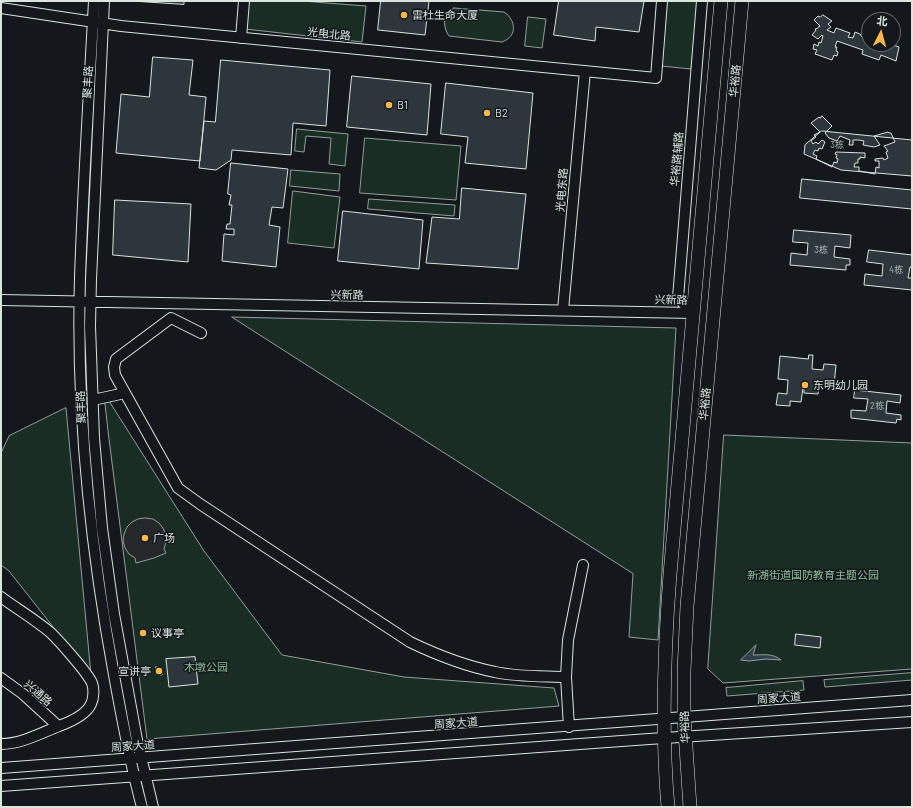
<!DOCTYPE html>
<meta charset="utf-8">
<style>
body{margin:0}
#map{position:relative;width:913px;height:808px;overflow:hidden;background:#14181c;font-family:Barlow,"Noto Sans SC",sans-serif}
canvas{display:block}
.frame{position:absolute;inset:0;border:2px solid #d8e6dc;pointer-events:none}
.north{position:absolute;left:861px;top:12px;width:40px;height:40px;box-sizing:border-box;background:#14181c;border:1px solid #626a69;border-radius:50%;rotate:6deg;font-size:11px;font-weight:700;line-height:16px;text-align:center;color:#d8e6dc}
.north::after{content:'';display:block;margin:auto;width:14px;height:18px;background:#ffb74d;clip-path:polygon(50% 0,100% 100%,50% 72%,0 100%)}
</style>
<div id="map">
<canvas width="913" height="808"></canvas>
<div class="frame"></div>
<div class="north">北</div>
</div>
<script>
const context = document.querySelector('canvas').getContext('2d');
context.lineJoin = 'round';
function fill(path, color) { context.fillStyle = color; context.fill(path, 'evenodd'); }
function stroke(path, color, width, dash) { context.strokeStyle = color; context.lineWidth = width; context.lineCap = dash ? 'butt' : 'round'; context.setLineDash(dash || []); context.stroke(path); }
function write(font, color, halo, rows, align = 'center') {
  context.font = font + ' Barlow,"Noto Sans SC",sans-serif'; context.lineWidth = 3; context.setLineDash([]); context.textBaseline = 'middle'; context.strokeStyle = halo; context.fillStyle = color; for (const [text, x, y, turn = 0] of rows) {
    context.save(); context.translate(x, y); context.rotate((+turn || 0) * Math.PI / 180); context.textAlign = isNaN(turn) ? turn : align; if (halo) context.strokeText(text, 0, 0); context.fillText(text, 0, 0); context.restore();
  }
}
const green = new Path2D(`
 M 248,1 L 302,1 L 366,6 L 362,42 L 245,29 Z
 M 665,1 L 698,1 L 691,69 L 661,66 Z
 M 454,8 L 504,12 C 516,20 518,36 502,42 L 449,36 C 442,25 443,15 454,8 Z
 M 528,17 L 546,19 L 542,48 L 525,46 Z
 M 297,129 L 348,134 L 345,166 L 329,164 L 331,138 L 306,136 L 304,152 L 295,151 Z
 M 365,138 L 461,146 L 456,200 L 360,193 Z
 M 291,170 L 340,174 L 339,191 L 290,186 Z
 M 293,191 L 340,197 L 334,248 L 288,243 Z
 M 369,199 L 455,205 L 454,216 L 368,209 Z
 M 232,317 L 676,328 L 658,640 L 629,637 L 633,574 Z
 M 104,393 L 204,551 L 282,655 L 404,677 L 554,688 L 559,706 L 147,739 L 108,431 Z
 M 66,408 L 91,675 L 9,571 L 1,565 L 1,453 L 9,436 Z
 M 724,435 L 912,443 L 912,669 L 723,683 L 708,669 Z
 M 912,673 L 912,680 L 825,687 L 824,680 Z
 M 803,681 L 804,690 L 727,696 L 726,688 Z`);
const parking = new Path2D(`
 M 145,518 L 153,519 L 159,523 L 163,528 L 166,535 L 166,542 L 164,549 L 166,553 L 154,558 L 136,563 L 135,558 L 129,554 L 125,548 L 123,541 L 124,534 L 127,527 L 132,522 L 138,519 Z`);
const water = new Path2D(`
 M 756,645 L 753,655 C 763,655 773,653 781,660 L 766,659 L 749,661 L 741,660 Z`);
const building = new Path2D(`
 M 132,1 L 184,1 L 184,4 Z
 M 381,1 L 429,1 L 425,35 L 378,30 Z
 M 559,1 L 644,1 L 639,32 L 596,27 L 595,41 L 554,35 Z
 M 823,15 L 832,21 L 828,24 L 831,27 L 827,30 L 834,33 L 836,28 L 850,33 L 848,37 L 853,38 L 855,32 L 860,34 L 862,37 L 869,39 L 869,44 L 887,44 L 887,46 L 889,47 L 890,44 L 899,47 L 896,61 L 881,55 L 879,60 L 862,54 L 863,50 L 837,41 L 835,47 L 837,47 L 836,51 L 838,52 L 837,56 L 834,55 L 832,60 L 815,54 L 817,50 L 813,49 L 814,44 L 818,46 L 819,42 L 821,43 L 823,36 L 822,35 L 818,39 L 812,35 L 816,30 L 815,29 L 816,29 L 820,26 L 814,20 L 818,16 L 820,17 Z
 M 153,57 L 193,60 L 189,95 L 206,97 L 200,161 L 116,153 L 121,94 L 149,97 Z
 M 221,60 L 330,70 L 326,126 L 293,123 L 291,155 L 232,150 L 231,160 L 216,170 L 199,168 L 204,121 L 215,122 Z
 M 352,76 L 431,84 L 427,135 L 347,127 Z
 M 446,83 L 533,93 L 526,169 L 465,163 L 468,137 L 441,134 Z
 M 822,116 L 832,126 L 825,133 L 829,138 L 837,141 L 840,136 L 850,140 L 849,145 L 853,145 L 853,140 L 859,140 L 864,141 L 863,145 L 874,147 L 880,145 L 874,136 L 888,132 L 889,133 L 891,133 L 895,142 L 884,146 L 888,151 L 886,152 L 888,158 L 884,160 L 883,158 L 875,159 L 875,161 L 879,161 L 879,168 L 876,167 L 875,174 L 859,171 L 859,167 L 854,167 L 855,163 L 858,163 L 858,159 L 860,159 L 860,157 L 865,158 L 865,153 L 836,152 L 835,154 L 837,155 L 836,158 L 838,159 L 837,163 L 834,162 L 832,167 L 816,159 L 817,156 L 813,154 L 815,150 L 818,151 L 819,148 L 822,149 L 825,142 L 822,140 L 818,144 L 816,142 L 813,144 L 811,141 L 816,137 L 814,135 L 820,132 L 811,123 L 819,117 L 820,118 Z
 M 822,131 L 912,140 L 912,176 L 841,170 L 804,154 L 805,145 Z
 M 231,163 L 288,169 L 283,208 L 272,207 L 269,225 L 280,227 L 276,267 L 222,261 L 224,234 L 234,235 L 234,229 L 226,229 L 227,224 L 230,224 L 232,205 L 229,205 L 231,195 L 228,194 Z
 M 802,179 L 912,190 L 912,209 L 800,198 Z
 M 462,188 L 526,194 L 518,269 L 426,263 L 432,217 L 459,219 Z
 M 115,200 L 191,204 L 188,262 L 113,255 Z
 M 343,211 L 423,220 L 419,269 L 338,261 Z
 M 794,230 L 851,235 L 850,248 L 835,246 L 834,257 L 850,259 L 850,265 L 846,265 L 846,270 L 790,265 L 791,253 L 807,255 L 808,243 L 793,242 Z
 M 869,250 L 912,255 L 912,267 L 910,267 L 908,278 L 912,278 L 912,290 L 864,285 L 865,274 L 882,276 L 883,264 L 867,262 Z
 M 809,355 L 813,355 L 812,369 L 823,370 L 824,364 L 836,365 L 834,385 L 819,383 L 818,394 L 804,393 L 804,388 L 803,388 L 801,402 L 790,401 L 790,406 L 776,405 L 778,393 L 787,394 L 788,380 L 778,379 L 780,356 L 808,359 Z
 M 855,390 L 901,395 L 900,403 L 887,401 L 886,413 L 901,415 L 901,420 L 897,419 L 896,423 L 851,418 L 851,410 L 866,411 L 868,399 L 854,398 Z
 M 141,630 L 146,630 L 146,636 L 141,636 Z
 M 796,634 L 821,637 L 820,648 L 795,645 Z
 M 195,657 L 198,684 L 169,687 L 166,659 Z
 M 156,667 L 162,668 L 162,675 L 156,674 Z`);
const minor = new Path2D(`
 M 94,1 C 89,93 83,186 80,278 C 76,411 90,545 114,675 C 122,719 130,764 142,807
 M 104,1 L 91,279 L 90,326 L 94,438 L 102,528 L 114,614 L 137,740 L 153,807
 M 1,8 L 121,26 L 656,78 L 662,1
 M 241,38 L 244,1
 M 1,300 L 693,313
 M 563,310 L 585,71
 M 693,313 L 678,298 L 702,1
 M 201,333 L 171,318 L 116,359 L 114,367 L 115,375 L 178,488 L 200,504 L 410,642 C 437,655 465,666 495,672 C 517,677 543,676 566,677
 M 93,400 L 125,393
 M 1,597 C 17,609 36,620 51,633 C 60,642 87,672 92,683 C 94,688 94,698 91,704 C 86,715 70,722 59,726 C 41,733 21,744 1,744
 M 1,678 L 23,694 L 58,726
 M 569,727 L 566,677 L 568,640 L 583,565
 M 1,768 L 912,700
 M 1,786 L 649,739 L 912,722`);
const major = new Path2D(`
 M 668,807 C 661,729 664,652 670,574 L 721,1
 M 690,807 L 684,717 L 684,671 L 687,606 L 742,1`);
const markers = [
 [404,15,4,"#ffb74d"],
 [389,105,4,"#ffb74d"],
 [487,113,4,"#ffb74d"],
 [805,385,4,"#ffb74d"],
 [145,538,4,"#ffb74d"],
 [143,633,4,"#ffb74d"],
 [159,671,4,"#ffb74d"]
];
const numberNames = [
 ["3栋",837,145],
 ["3栋",821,250],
 ["4栋",896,270],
 ["2栋",877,406]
];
const poiNames = [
 ["雷杜生命大厦",412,15],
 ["B1",397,105],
 ["B2",495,113],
 ["东明幼儿园",813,385],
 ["广场",153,538],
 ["议事亭",151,633],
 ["宣讲亭",151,671,"right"]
];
const streetNames = [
 ["光电北路",329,34,6],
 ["华裕路",735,81,-85],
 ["聚丰路",88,82,-87],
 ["华裕路辅路",677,159,-85],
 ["光电东路",562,190,-85],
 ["兴新路",347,295,1],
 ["兴新路",671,300,1],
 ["华裕路",705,404,-85],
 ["聚丰路",81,407,-92],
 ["兴通路",38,693,41],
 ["周家大道",779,698,-4],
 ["周家大道",456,723,-4],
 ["华裕路",685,727,-92],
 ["周家大道",133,746,-4]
];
const parkNames = [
 ["新湖街道国防教育主题公园",813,575],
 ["木墩公园",206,667]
];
fill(green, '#1a2d24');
stroke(green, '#939e99', 1);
fill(parking, '#24282b');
stroke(parking, '#939e99', 1);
fill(water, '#2f3f4d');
stroke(water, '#939e99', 1);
fill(building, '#2c363c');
stroke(building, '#d8e6dc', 1);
stroke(minor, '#d8e6dc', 12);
stroke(major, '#d8e6dc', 14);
stroke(minor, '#14181c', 10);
stroke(major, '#14181c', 13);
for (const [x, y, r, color] of markers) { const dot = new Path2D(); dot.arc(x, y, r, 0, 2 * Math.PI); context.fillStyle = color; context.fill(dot); stroke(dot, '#14181c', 1.5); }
write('9px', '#adbab4', null, numberNames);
write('11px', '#d8e6dc', '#14181c', poiNames, 'left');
write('11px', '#d8e6dc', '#14181c', streetNames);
write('11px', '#8ac095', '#14181c', parkNames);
</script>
